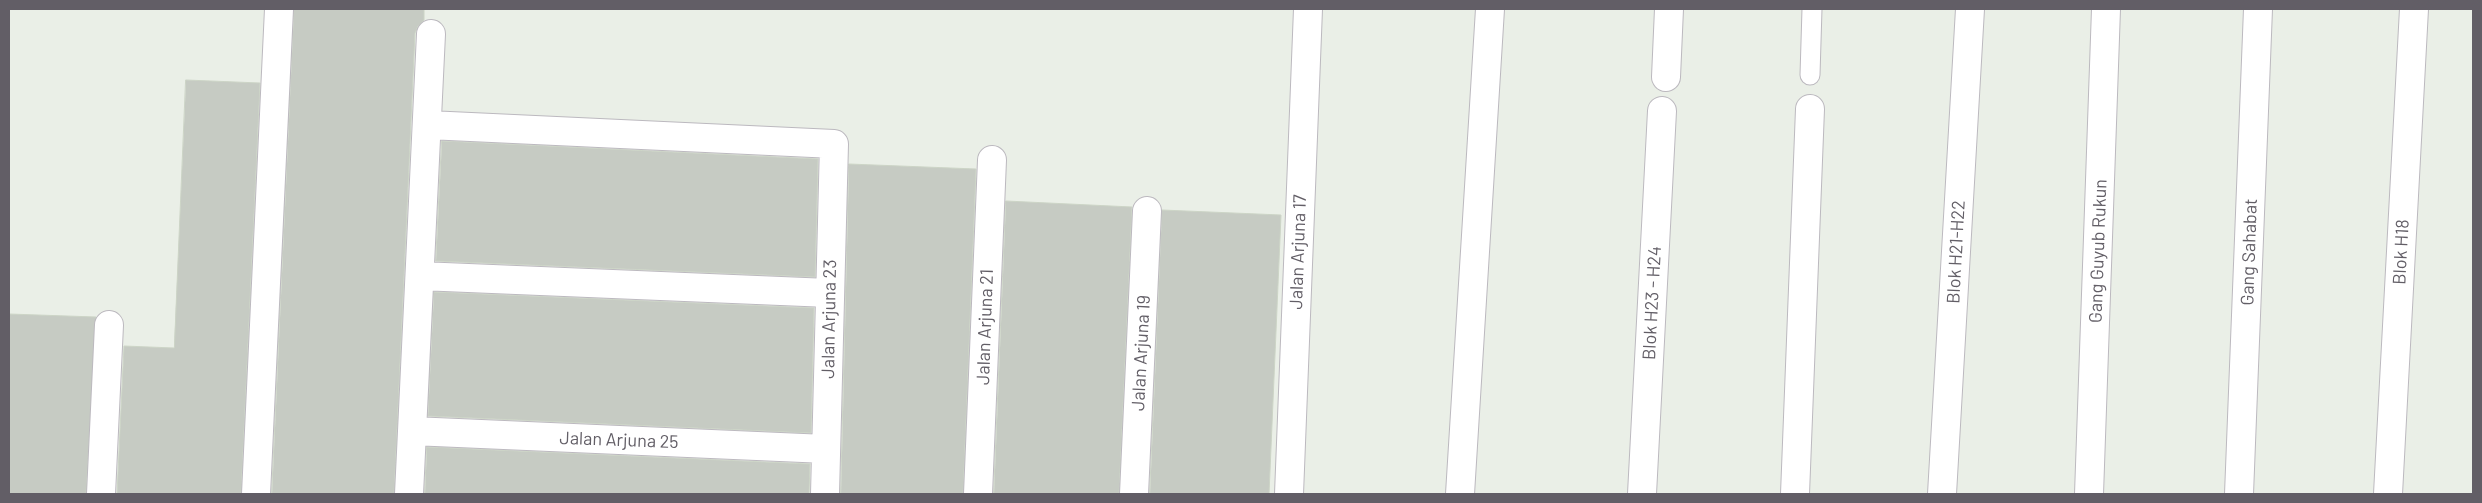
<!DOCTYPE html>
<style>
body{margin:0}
#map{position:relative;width:2482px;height:503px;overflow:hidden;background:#eaefe7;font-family:Barlow,sans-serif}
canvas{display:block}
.frame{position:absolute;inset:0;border:10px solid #625e66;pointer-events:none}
</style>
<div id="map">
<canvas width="2482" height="503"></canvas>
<div class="frame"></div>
</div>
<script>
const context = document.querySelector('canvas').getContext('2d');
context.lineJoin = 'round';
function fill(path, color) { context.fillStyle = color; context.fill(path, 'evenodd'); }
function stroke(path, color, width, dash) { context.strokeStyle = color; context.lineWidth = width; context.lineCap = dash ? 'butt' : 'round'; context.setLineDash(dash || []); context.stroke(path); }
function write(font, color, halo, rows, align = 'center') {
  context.font = font + ' Barlow,sans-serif'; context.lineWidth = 5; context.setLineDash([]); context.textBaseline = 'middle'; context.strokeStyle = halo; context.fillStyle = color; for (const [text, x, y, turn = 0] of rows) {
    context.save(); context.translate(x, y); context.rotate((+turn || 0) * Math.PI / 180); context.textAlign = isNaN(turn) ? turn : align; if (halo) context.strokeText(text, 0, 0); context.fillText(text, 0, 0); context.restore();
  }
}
const building = new Path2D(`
 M 294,9 L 424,9 L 424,20 L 418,26 L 415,33 L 394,494 L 272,494 Z
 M 186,80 L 260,83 L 241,494 L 117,494 L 124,346 L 174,348 Z
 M 442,141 L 818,159 L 815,277 L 436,261 Z
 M 849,164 L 976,169 L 963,494 L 841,494 Z
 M 1006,201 L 1132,207 L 1119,494 L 994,494 Z
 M 1162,210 L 1281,215 L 1269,494 L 1150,494 Z
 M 434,292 L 814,308 L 811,433 L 428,416 Z
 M 9,314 L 96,317 L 86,494 L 9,494 Z
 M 427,447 L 810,464 L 809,494 L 425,494 Z`);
const lane = new Path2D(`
 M 1810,75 L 1812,9`);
const street = new Path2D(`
 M 1666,77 L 1669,9
 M 428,125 L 834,144 L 825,494
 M 420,276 L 829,293
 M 412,431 L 826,449
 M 101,494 L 109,325
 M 256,494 L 279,9
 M 409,494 L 431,34
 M 978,494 L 992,160
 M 1134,494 L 1147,211
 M 1289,494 L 1308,9
 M 1460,494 L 1490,9
 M 1642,494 L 1662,111
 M 1795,494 L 1810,109
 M 1942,494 L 1970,9
 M 2089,494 L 2106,9
 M 2239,494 L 2258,9
 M 2388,494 L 2414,9`);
const streetNames = [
 ["Gang Guyub Rukun",2098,251,-88],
 ["Jalan Arjuna 17",1298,252,-88],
 ["Blok H21-H22",1956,252,-87],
 ["Gang Sahabat",2249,252,-88],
 ["Blok H18",2401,252,-87],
 ["Blok H23 - H24",1652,303,-87],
 ["Jalan Arjuna 23",829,319,-89],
 ["Jalan Arjuna 21",985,327,-88],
 ["Jalan Arjuna 19",1141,353,-87],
 ["Jalan Arjuna 25",619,440,2]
];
fill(building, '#c6cbc3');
stroke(building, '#ccd4c6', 1);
stroke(lane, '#bcb9bf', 21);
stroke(street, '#bcb9bf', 30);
stroke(lane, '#fff', 19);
stroke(street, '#fff', 28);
write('18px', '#625e66', '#fff', streetNames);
</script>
